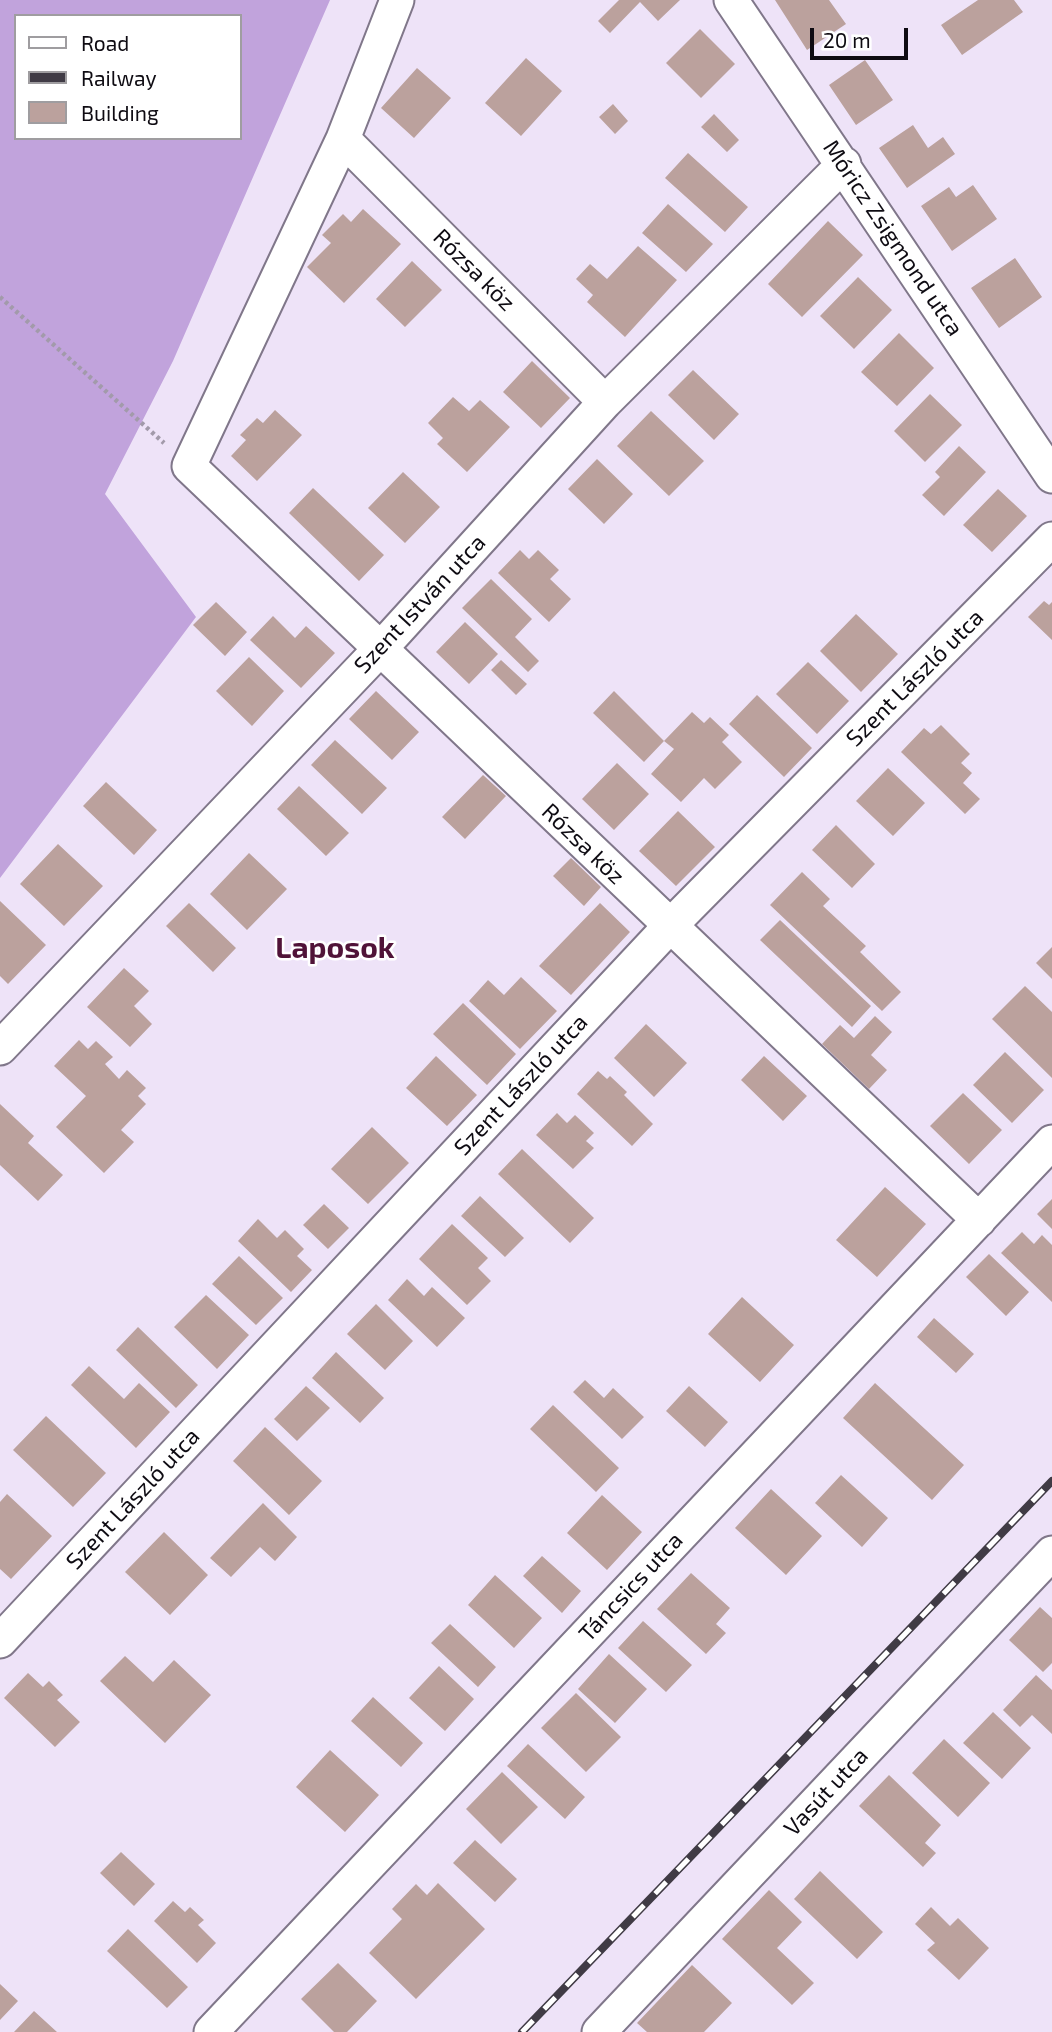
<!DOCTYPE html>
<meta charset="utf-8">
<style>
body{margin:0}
#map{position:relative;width:1052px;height:2032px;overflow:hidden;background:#eee3f8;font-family:"Exo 2",sans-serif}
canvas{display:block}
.legend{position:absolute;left:14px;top:14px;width:228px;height:126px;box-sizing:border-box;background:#fff;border:2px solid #9f9da0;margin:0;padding:9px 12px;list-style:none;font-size:21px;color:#0e0b12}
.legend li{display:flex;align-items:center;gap:14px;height:35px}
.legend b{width:35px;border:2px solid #9f9da0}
.scale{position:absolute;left:810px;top:28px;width:98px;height:32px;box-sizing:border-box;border:4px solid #0e0b12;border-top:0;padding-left:9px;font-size:21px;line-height:24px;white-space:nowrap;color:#0e0b12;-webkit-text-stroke:5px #fff;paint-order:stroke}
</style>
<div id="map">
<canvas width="1052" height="2032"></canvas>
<ul class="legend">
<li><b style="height:9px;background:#fff"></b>Road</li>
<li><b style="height:9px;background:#403b45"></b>Railway</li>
<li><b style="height:19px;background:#bba19d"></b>Building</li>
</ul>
<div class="scale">20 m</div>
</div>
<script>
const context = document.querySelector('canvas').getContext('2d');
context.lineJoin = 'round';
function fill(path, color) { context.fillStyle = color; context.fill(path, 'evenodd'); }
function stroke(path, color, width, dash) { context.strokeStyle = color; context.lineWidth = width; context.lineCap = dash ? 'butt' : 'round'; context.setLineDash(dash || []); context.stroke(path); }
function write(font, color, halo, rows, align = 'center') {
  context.font = font + ' "Exo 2",sans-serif'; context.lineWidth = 5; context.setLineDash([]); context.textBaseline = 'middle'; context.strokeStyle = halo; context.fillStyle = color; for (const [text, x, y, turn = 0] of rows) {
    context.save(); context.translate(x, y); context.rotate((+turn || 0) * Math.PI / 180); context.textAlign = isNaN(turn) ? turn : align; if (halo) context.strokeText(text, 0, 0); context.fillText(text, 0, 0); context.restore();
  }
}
const forest = new Path2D(`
 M 0,0 L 330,0 L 173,361 L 105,494 L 196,617 L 0,878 ZM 16,16 L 240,16 L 240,138 L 16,138 Z`);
const building = new Path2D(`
 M 619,0 L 680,0 L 658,21 L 640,2 L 610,33 L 598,21 Z
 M 775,0 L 829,0 L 846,24 L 807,50 Z
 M 978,0 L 1014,0 L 1023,12 L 962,55 L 941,25 Z
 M 700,29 L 735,64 L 701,98 L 666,63 Z
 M 526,58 L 562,91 L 521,136 L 485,103 Z
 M 865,60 L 893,100 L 856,125 L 829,85 Z
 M 417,68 L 451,98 L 414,138 L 381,108 Z
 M 613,104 L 628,121 L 615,134 L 599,117 Z
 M 714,114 L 739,140 L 727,152 L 701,127 Z
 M 913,125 L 928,148 L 943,137 L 955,154 L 907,188 L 879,148 Z
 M 688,153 L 748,207 L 725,232 L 665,178 Z
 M 973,185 L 997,219 L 952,251 L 921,206 L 949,187 L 956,197 Z
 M 668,204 L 713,244 L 686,272 L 642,233 Z
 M 363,209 L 401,244 L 344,303 L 307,267 L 331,243 L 322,235 L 343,214 L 351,222 Z
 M 828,221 L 863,255 L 802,317 L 768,284 Z
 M 638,246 L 677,280 L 625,337 L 587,302 L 593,295 L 576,279 L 590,264 L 607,279 Z
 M 1015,258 L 1042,297 L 999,328 L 971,288 Z
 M 412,261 L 442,290 L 405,327 L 376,299 Z
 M 858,277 L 892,310 L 854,349 L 820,316 Z
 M 899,333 L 934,368 L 897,406 L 861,372 Z
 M 532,361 L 570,398 L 541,428 L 503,392 Z
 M 693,370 L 739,414 L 714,440 L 668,395 Z
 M 930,394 L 962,425 L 925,462 L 894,431 Z
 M 453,397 L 469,411 L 480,400 L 510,427 L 467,472 L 437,444 L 443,438 L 428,423 Z
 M 275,410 L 302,435 L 257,481 L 231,456 L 246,440 L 240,435 L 257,418 L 263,423 Z
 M 651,411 L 704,461 L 669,496 L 617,446 Z
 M 959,446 L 986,472 L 944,516 L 922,495 L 940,477 L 935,472 Z
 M 597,459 L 633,494 L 604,524 L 568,489 Z
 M 403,472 L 440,507 L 405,543 L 368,508 Z
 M 313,488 L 384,555 L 359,581 L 289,513 Z
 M 998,489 L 1027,516 L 992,552 L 963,525 Z
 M 520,550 L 529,559 L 538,550 L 559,570 L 550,579 L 571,599 L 549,622 L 498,573 Z
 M 491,579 L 532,619 L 515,637 L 539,661 L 528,672 L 462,608 Z
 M 1044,601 L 1049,605 L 1052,602 L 1052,640 L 1028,617 Z
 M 216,602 L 247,632 L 225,656 L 193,625 Z
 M 856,614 L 898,654 L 861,692 L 820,651 Z
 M 273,616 L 295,638 L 306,626 L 335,653 L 301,688 L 250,640 Z
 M 465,622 L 498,654 L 469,684 L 436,652 Z
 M 249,657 L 284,691 L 252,726 L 216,691 Z
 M 501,660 L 527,684 L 516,695 L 491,670 Z
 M 808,662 L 849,701 L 817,734 L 776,694 Z
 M 376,691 L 419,732 L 392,760 L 349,719 Z
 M 614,691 L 664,741 L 692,712 L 704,723 L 710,717 L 729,735 L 722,742 L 742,762 L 715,789 L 704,778 L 681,802 L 651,774 L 674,749 L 664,741 L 644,762 L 593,713 Z
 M 757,695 L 812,748 L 784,777 L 729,724 Z
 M 941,725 L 970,754 L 961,763 L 972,773 L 963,783 L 980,799 L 965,814 L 901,752 L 924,728 L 931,734 Z
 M 335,740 L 387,788 L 362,814 L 311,765 Z
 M 617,763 L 649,794 L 614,830 L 582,799 Z
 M 888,768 L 925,803 L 893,836 L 856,801 Z
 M 483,775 L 506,796 L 465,839 L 442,817 Z
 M 106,782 L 157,830 L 134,855 L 83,806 Z
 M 299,786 L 349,833 L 326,856 L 277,809 Z
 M 678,811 L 715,847 L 676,886 L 639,851 Z
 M 836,825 L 875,864 L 852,888 L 812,850 Z
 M 58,844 L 103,886 L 64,926 L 20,884 Z
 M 249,853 L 287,889 L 247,930 L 210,894 Z
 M 571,858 L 601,887 L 584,906 L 553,876 Z
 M 802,872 L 830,899 L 823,906 L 866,946 L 860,952 L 901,992 L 882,1011 L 770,905 Z
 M 0,901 L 46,945 L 8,984 L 0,976 Z
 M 189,903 L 236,948 L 213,972 L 166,926 Z
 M 600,903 L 630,932 L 571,995 L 539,966 Z
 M 780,920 L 871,1006 L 852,1027 L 760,940 Z
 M 1052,947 L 1052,979 L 1036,963 Z
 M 124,968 L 149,991 L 134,1006 L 152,1024 L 130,1047 L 87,1007 Z
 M 521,977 L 557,1011 L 520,1049 L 469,1001 L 488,980 L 504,995 Z
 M 1025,986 L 1052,1012 L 1052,1078 L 992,1019 Z
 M 463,1003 L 516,1054 L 487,1085 L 433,1034 Z
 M 875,1016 L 892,1032 L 871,1055 L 887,1070 L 869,1089 L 822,1044 L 840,1025 L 854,1038 Z
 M 646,1024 L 687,1063 L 654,1097 L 614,1058 Z
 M 79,1040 L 88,1049 L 96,1041 L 113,1057 L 105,1064 L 119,1079 L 127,1070 L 146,1088 L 138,1096 L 146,1104 L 121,1130 L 134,1142 L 104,1173 L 56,1127 L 86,1096 L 54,1066 Z
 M 1005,1052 L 1044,1090 L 1012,1123 L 973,1085 Z
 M 436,1056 L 477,1095 L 447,1126 L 406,1088 Z
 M 764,1056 L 807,1096 L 783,1121 L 741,1080 Z
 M 598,1071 L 607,1079 L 610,1076 L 627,1092 L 624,1095 L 653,1124 L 632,1146 L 577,1094 Z
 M 963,1093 L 1002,1130 L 969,1164 L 930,1126 Z
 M 0,1104 L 34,1136 L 28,1143 L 63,1175 L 38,1201 L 0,1165 Z
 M 557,1113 L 567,1123 L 575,1115 L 594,1133 L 586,1141 L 594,1148 L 573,1169 L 536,1135 Z
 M 372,1127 L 409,1163 L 368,1204 L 331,1169 Z
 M 522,1149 L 594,1218 L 570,1243 L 498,1174 Z
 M 885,1187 L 926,1224 L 877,1277 L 836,1240 Z
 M 480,1196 L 524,1238 L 505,1257 L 461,1216 Z
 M 1052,1199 L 1052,1229 L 1037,1214 Z
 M 324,1204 L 349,1228 L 328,1249 L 303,1225 Z
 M 258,1219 L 277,1238 L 285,1230 L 304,1249 L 297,1256 L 312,1270 L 291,1292 L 238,1241 Z
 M 452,1224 L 488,1258 L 478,1268 L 491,1281 L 467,1305 L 419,1259 Z
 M 1022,1232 L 1034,1244 L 1042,1235 L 1052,1245 L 1052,1302 L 1001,1253 Z
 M 989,1254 L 1029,1292 L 1006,1316 L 966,1277 Z
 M 239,1256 L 283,1298 L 256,1325 L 212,1284 Z
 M 407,1279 L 424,1296 L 432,1287 L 465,1318 L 437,1347 L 388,1300 Z
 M 206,1295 L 249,1335 L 217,1369 L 174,1327 Z
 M 742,1297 L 794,1345 L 760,1382 L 708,1334 Z
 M 376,1304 L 413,1341 L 385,1370 L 347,1334 Z
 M 934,1318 L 974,1354 L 956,1373 L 917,1337 Z
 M 138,1327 L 198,1385 L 176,1408 L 116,1350 Z
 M 336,1352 L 384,1398 L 360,1423 L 312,1378 Z
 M 89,1366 L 124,1399 L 139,1383 L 170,1412 L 136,1448 L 71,1385 Z
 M 585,1380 L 604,1398 L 613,1388 L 644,1417 L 622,1439 L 573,1392 Z
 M 875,1383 L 964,1465 L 932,1500 L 843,1418 Z
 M 306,1386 L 330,1408 L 297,1441 L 274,1419 Z
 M 689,1386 L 728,1422 L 705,1447 L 666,1411 Z
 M 553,1405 L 619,1468 L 596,1492 L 530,1429 Z
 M 46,1416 L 106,1473 L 73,1507 L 13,1450 Z
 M 265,1427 L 322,1481 L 289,1515 L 233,1461 Z
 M 841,1475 L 888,1518 L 862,1547 L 815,1503 Z
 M 771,1489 L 822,1536 L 786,1575 L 735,1528 Z
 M 7,1494 L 52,1536 L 11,1579 L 0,1569 L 0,1502 Z
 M 602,1495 L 642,1532 L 607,1570 L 567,1533 Z
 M 263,1503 L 297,1537 L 275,1561 L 260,1547 L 231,1577 L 210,1558 Z
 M 164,1532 L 208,1575 L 170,1615 L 125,1572 Z
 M 542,1556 L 581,1591 L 562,1613 L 523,1576 Z
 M 691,1573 L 730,1608 L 716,1624 L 726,1633 L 706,1654 L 657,1609 Z
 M 495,1575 L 542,1618 L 514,1648 L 468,1605 Z
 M 1040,1607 L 1052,1618 L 1052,1663 L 1043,1672 L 1009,1640 Z
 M 643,1621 L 692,1665 L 666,1692 L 618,1648 Z
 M 450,1624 L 496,1667 L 478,1687 L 431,1643 Z
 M 609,1654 L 647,1689 L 615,1723 L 578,1689 Z
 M 125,1656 L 153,1682 L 174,1660 L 211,1695 L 165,1743 L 100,1681 Z
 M 439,1666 L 474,1699 L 445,1731 L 409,1698 Z
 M 28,1673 L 43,1687 L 49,1681 L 63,1695 L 57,1700 L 80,1722 L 55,1747 L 4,1698 Z
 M 1036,1675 L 1052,1690 L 1052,1734 L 1032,1715 L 1020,1727 L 1003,1710 Z
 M 576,1693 L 621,1737 L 586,1772 L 541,1728 Z
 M 373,1697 L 423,1743 L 401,1767 L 351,1721 Z
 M 993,1712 L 1031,1748 L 1002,1779 L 963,1743 Z
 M 944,1739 L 990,1783 L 958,1817 L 912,1773 Z
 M 528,1744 L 585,1797 L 565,1819 L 507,1766 Z
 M 330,1750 L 379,1795 L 345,1832 L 296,1787 Z
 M 502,1772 L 538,1807 L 501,1844 L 466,1809 Z
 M 889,1775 L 941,1825 L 925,1843 L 936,1853 L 923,1867 L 859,1806 Z
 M 475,1840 L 517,1879 L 495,1902 L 453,1863 Z
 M 121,1852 L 155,1884 L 134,1906 L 100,1873 Z
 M 820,1871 L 883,1932 L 857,1959 L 794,1899 Z
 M 438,1883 L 485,1929 L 416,1999 L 369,1953 L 402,1919 L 392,1909 L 416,1884 L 427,1895 Z
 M 769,1890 L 802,1922 L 777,1948 L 814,1983 L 792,2005 L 722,1939 Z
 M 173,1901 L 185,1912 L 190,1907 L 204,1920 L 198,1925 L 216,1943 L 197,1963 L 154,1921 Z
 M 931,1907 L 950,1926 L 958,1918 L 989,1948 L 959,1980 L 927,1950 L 935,1943 L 915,1924 Z
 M 128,1929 L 188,1987 L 167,2008 L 107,1951 Z
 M 338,1963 L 377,2001 L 347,2032 L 334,2032 L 301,1999 Z
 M 692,1965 L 732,2003 L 704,2032 L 647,2032 L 637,2023 Z
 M 0,1984 L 18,2001 L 0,2020 Z
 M 34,2011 L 57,2032 L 14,2032 Z`);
const path = new Path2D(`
 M 0,297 L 164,443`);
const street = new Path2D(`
 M 397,0 L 343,139 L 189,466 L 979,1220
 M 731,0 L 1052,476
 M 343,139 L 605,402
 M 0,1048 L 382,647 L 605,402 L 844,164
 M 0,1641 L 669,927 L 1052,539
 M 211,2032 L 1052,1142
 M 599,2032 L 1052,1553`);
const rail = new Path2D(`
 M 522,2032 L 1052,1481`);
const streetNames = [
 ["Móricz Zsigmond utca",893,238,56],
 ["Rózsa köz",474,270,45],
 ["Szent István utca",420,604,-47],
 ["Szent László utca",915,678,-45],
 ["Rózsa köz",583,844,44],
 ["Szent László utca",521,1085,-47],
 ["Szent László utca",133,1499,-47],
 ["Táncsics utca",631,1587,-47],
 ["Vasút utca",826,1792,-47]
];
const districtNames = [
 ["Laposok",335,948]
];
fill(forest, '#c1a3dc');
fill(building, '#bba19d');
stroke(street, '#80778a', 37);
stroke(path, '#a29aaa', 4.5, [3.5, 3.5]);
stroke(street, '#fff', 33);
stroke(rail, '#403b45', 8);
stroke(rail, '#fff', 5, [16]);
write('23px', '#0e0b12', '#fff', streetNames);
write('bold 30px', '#501338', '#fff', districtNames);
</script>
